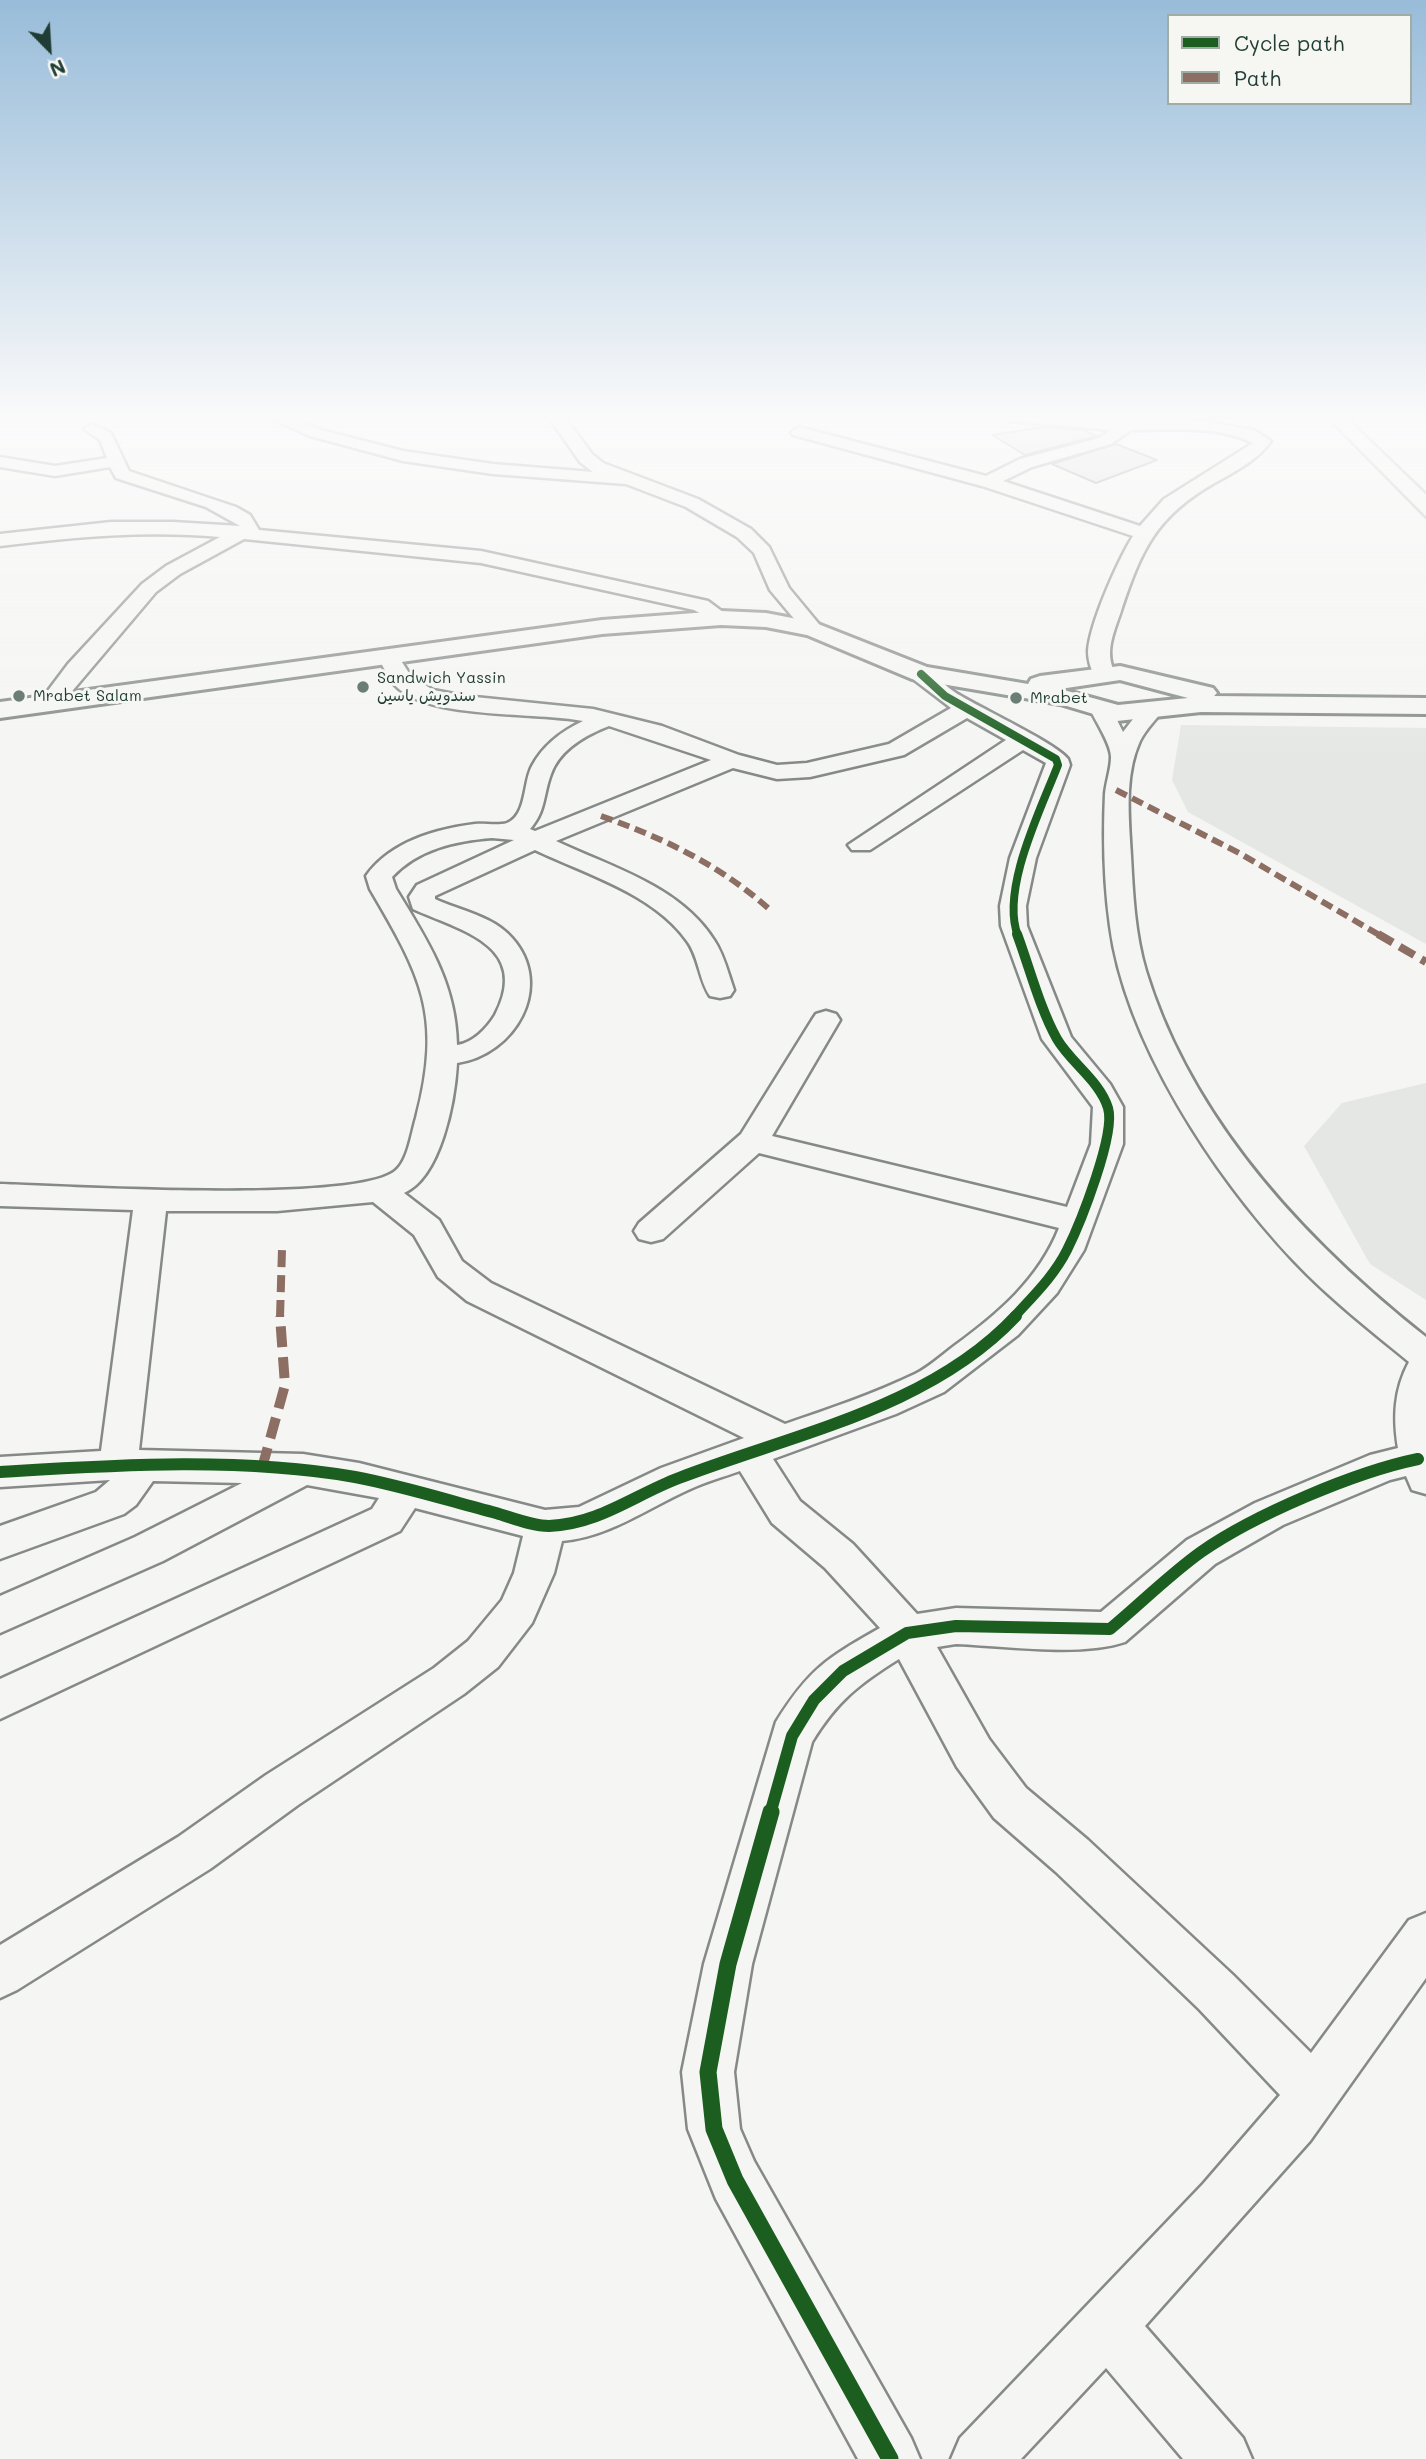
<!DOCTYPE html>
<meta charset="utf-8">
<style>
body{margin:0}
#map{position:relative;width:1426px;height:2459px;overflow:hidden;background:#f5f5f3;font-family:Mali,sans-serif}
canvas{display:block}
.legend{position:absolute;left:1167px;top:14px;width:245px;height:91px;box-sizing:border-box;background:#f6f6f2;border:2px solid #a0aca6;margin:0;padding:9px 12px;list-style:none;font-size:21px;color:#1f3d34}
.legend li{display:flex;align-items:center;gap:14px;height:35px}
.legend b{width:35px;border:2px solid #a0aca6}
.north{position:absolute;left:14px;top:14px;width:70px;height:70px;-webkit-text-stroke:5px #f6f6f2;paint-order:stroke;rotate:156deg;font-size:19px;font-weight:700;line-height:28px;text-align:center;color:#1f3d34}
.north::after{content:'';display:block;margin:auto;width:24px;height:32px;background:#1f3d34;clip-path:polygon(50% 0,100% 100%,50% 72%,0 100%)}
</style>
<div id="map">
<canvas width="1426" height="2459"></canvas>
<ul class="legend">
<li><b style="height:9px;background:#1b5e20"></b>Cycle path</li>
<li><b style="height:9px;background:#8d6e63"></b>Path</li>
</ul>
<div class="north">N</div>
</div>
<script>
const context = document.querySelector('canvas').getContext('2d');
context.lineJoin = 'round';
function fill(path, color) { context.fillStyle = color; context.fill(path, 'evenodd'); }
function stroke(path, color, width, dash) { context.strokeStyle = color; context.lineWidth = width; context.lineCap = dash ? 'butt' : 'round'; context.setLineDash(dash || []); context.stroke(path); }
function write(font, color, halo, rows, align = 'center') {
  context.font = font + ' Mali,"Playpen Sans Arabic",sans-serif'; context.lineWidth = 6; context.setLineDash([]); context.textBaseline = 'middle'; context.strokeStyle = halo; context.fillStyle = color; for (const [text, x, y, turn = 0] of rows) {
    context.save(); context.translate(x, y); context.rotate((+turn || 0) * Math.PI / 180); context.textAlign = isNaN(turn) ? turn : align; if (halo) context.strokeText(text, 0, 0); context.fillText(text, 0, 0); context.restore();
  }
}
const green = new Path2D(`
 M 1181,725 L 1426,728 L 1426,944 L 1188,812 L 1172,780 Z
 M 1426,1083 L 1426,1300 L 1370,1264 L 1304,1146 L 1342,1103 Z`);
const building = new Path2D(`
 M 1045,427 L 1083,430 L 1097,436 L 1025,455 L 992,435 Z
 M 1116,444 L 1157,460 L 1096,483 L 1052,464 Z`);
const minor = new Path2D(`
 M 266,416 L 287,416 L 321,430 L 403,451 L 493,464 L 593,472 L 580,462 L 548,416 L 564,416 L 592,454 L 603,463 L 698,499 L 751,529 L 769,547 L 789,588 L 823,629 L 813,635 L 806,633 L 770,590 L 754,553 L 737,537 L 686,507 L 626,484 L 493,474 L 403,461 L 310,436 Z
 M 1002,416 L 1207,422 L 1254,430 L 1271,441 C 1257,461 1232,473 1211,485 C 1155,518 1141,551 1121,611 C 1114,632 1104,652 1115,673 L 1112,678 L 1096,678 C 1091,670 1088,661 1088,651 C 1090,623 1118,560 1133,536 L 982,486 L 793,435 L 791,432 L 799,427 L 986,476 L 1020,459 L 1099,438 L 1111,430 L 1010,421 ZM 1131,430 C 1170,430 1217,425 1253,443 L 1164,499 L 1140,526 L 1003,481 L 1032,467 L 1111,444 Z
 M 92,424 L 111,433 L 129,471 L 236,507 L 250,515 L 259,530 L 481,551 L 708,601 L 731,618 L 721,624 L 694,610 L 481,563 L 244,539 L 180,574 L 156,592 L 57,709 L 41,709 L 38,704 L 68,664 L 142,584 L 166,566 L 220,537 C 146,530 74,537 0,546 L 0,534 L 111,522 L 173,522 L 240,526 L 206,507 L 116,478 L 110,467 L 55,476 L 0,467 L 0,457 L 55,466 L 107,458 L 100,440 L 84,429 Z
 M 389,651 L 396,653 L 411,676 L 433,690 L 465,696 L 593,709 L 662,726 L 739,755 L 777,765 L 807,763 L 889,744 L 951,708 L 913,679 L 910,674 L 921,668 C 935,671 943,685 956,693 C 978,707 1056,743 1068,759 L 1070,765 L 1036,858 L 1026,906 L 1027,926 L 1071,1037 L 1110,1084 L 1123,1107 L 1123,1144 L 1084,1250 L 1057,1293 L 1018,1335 L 944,1392 L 896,1414 L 773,1459 L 800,1501 L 853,1544 L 917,1614 L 956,1608 L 1101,1612 L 1187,1540 L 1255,1503 L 1370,1455 L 1398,1448 C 1393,1418 1394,1390 1409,1362 C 1370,1330 1329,1298 1294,1261 C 1215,1177 1125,1042 1110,926 C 1104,883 1103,837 1105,794 C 1106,782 1111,769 1111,757 C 1111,744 1096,722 1090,709 L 1101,702 L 1109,704 L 1123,732 L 1143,706 L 1159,706 L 1162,711 C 1155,721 1146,729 1140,741 C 1124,776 1129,818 1131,856 C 1133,895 1135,934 1146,971 C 1192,1121 1306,1242 1426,1337 L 1426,1494 L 1412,1490 L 1406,1476 L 1390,1480 L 1283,1525 L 1215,1564 L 1125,1642 C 1081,1657 1004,1646 956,1644 L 937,1647 L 989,1739 L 1026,1788 L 1088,1840 L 1233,1975 L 1311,2053 L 1409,1920 L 1426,1913 L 1426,1978 L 1310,2141 L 1145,2326 L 1243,2438 L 1252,2459 L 1183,2459 L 1106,2368 L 1021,2459 L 951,2459 L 960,2438 L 1203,2184 L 1280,2095 L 1199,2009 L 1056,1872 L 994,1818 L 957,1767 L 899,1659 C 859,1684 837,1701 812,1742 L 752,1964 L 734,2072 L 740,2129 L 754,2161 L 911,2438 L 920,2459 L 858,2459 L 716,2199 L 688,2129 L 682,2072 L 704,1964 L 776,1722 C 809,1669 827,1658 880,1628 L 825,1568 L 772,1523 L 740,1471 C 723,1477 705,1482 688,1490 C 646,1509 609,1537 562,1541 L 554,1573 L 532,1623 L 498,1667 L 464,1694 L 298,1805 L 210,1869 L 17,1990 L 0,1998 L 0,1945 L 178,1837 L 266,1775 L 434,1668 L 468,1641 L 502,1600 L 514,1573 L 523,1536 L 415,1508 L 400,1531 L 0,1719 L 0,1679 L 372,1509 L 379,1498 L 307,1485 L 163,1561 L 0,1633 L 0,1596 L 135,1537 L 242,1483 L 153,1481 L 136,1505 L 124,1514 L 0,1559 L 0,1526 L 96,1492 L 110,1480 L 0,1487 L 0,1457 L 101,1451 L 133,1210 L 0,1206 L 0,1184 C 66,1186 353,1204 395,1171 C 408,1161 411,1134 416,1118 C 443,1015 421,976 370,889 L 366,876 C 390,842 435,829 475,824 C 484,823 498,826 507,823 C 527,815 523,782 532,766 C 543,745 562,731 583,721 C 537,712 433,719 399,689 C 389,681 384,668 378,657 ZM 967,718 L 1006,740 L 848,845 L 852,850 L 870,850 L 1023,750 L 1046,763 L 1010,858 L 1000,906 L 1001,926 L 1042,1039 L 1093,1107 L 1091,1144 L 1067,1207 L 772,1136 L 840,1020 L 836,1014 L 826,1011 L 816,1014 L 812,1020 L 741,1134 L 639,1223 L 634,1231 L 639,1239 L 651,1242 L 663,1239 L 759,1153 L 1059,1228 C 1039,1279 998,1314 954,1346 C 942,1355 929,1367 915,1374 C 873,1394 829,1409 785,1424 L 491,1283 L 462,1261 L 439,1220 L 404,1193 C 441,1177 455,1101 457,1063 C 515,1055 555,986 512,938 C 493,916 461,911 435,899 L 435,896 L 535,850 C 585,874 653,893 687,941 C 699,957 699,980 710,996 L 720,998 L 730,996 L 734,990 C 728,973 724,955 714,940 C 680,886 611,867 556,841 L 733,768 L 777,779 L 810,777 L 904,755 ZM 609,726 L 711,760 L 535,831 L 530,829 C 546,811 543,795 551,774 C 560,749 586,735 609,726 ZM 492,838 L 514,840 L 417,885 L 409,897 L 413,909 C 459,930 532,945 495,1015 C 487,1028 473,1043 457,1045 C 456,983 427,940 396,889 L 392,877 C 418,849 455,841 492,838 ZM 373,1202 L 414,1235 L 438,1277 L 467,1301 L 744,1438 L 661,1468 L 579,1507 L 545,1510 L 359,1463 L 303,1454 L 139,1450 L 166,1211 L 277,1211 Z`);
const tertiary = new Path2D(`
 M 721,611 L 766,613 L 813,622 L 927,667 L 1028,684 L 1031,679 L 1040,676 L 1120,666 L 1213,688 L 1217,693 L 1214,696 L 1426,698 L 1426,714 L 1201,712 L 1117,721 L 1060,704 L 912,679 L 807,635 L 766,627 L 721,625 L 602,634 L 0,718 L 0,702 L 602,620 ZM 1120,680 L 1188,698 L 1118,705 L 1060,689 Z`);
const rail = new Path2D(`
 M 1325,416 L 1426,518
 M 1346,416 L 1426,493`);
const quietFar2 = new Path2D(`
 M 1116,790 L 1241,854 L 1381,936
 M 601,816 C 663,838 718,864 768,908`);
const quietFar1 = new Path2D(`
 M 1378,934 L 1426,962
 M 280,1317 L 282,1249`);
const quiet = new Path2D(`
 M 262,1468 L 285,1385 L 280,1316`);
const cyclewayFar3 = new Path2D(`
 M 921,674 L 945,696 L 1056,759 L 1058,765 C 1041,809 1000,890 1018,936`);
const cyclewayFar2 = new Path2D(`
 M 1014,1317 C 1033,1296 1054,1276 1067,1250 C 1080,1224 1116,1134 1108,1108 C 1100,1081 1071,1063 1057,1039 C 1040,1009 1029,966 1017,934`);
const cyclewayFar1 = new Path2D(`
 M 0,1472 C 117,1465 239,1457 355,1477 C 403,1486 450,1501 496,1513 C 513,1518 532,1526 549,1526 C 599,1524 634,1495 679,1478 C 793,1434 930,1408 1016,1316
 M 770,1814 L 792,1736 L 814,1700 L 843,1671 L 907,1633 L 956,1626 L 1110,1629 C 1140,1604 1169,1575 1201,1552 C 1254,1515 1355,1472 1418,1459`);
const cycleway = new Path2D(`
 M 771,1812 L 728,1964 L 708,2072 L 714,2129 L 735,2180 L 890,2459`);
const markers = [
 [363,687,7,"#6a7d77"],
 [19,696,7,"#6a7d77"],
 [1016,698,7,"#6a7d77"]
];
const farPoinames = [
 ["Sandwich Yassin",377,678],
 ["سندويش ياسين",377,696],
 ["Mrabet Salam",33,696],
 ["Mrabet",1030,698]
];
fill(green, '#e4e7e3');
fill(building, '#dadbd9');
stroke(building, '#858a88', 2);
stroke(minor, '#858a88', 5);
stroke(tertiary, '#858a88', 6);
fill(minor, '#f5f5f3');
fill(tertiary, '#f5f5f3');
stroke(rail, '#b0b4b2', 2.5);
stroke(quietFar2, '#8d6e63', 6, [12, 6]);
stroke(quietFar1, '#8d6e63', 8, [17, 8]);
stroke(quiet, '#8d6e63', 10, [21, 10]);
stroke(cyclewayFar3, '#1b5e20', 8);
stroke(cyclewayFar2, '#1b5e20', 10);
stroke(cyclewayFar1, '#1b5e20', 12);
stroke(cycleway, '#1b5e20', 17);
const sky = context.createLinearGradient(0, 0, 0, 760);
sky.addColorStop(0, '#98bcd9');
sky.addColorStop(0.55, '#fafafa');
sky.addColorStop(1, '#fafafa00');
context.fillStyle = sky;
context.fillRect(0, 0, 1426, 760);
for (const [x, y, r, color] of markers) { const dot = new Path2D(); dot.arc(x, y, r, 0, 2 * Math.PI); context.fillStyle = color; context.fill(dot); stroke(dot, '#f6f6f2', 2.5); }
write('16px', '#1f3d34', '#f6f6f2', farPoinames, 'left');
</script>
